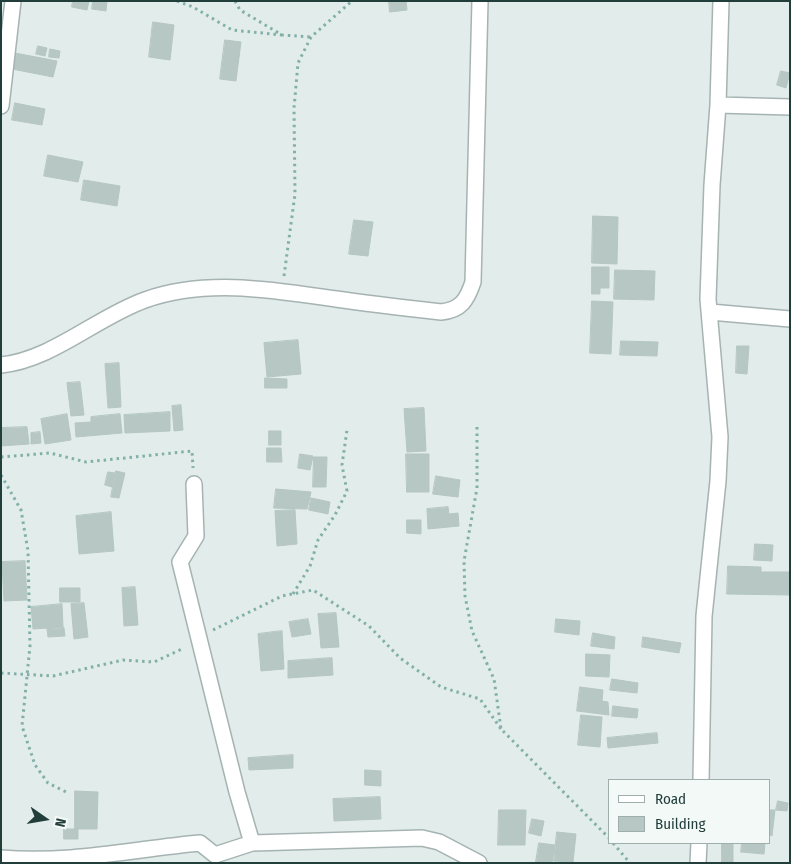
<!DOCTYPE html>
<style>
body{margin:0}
#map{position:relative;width:791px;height:864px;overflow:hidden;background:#e2ecea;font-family:"Fira Sans Condensed",sans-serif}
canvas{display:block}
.frame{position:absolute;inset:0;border:2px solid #223e3b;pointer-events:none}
.legend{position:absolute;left:608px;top:779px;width:162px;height:65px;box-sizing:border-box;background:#f3f9f7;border:1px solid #9faeac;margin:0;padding:6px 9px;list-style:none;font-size:15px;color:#223e3b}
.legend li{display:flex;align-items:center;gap:10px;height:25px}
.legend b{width:25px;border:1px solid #9faeac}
.north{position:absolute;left:20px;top:794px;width:50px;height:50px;-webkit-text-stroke:4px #f3f9f7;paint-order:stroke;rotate:103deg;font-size:14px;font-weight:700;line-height:20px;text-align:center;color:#223e3b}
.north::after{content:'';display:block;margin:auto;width:18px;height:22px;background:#223e3b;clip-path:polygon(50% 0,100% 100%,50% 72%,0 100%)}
</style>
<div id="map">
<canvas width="791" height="864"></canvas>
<div class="frame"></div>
<ul class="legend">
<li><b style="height:6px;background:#fff"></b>Road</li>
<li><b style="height:14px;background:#b7c7c3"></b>Building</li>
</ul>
<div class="north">N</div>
</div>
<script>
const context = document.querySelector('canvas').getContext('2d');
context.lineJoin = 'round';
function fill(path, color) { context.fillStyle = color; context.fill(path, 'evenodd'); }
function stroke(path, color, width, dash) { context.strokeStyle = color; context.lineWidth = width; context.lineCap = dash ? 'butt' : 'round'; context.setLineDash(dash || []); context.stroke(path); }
const building = new Path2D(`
 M 73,1 L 89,1 L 87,10 L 72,7 Z
 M 93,1 L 107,1 L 106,11 L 92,9 Z
 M 389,1 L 406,1 L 407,10 L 390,12 Z
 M 153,22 L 174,25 L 170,60 L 149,57 Z
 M 225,40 L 241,42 L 236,81 L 220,79 Z
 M 38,46 L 47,48 L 45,56 L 36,54 Z
 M 50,49 L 60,51 L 59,58 L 49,57 Z
 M 15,53 L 57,61 L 53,77 L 12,69 Z
 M 781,71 L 790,73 L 786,88 L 777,85 Z
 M 15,103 L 45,109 L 42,125 L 12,120 Z
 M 48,155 L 83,162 L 78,182 L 44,176 Z
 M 84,180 L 120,186 L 117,206 L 81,200 Z
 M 593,216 L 618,217 L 617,264 L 592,263 Z
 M 354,220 L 373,222 L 368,256 L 349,254 Z
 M 592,267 L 609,267 L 609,288 L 600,288 L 600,294 L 592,294 Z
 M 615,270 L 655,271 L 654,300 L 614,299 Z
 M 592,301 L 613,302 L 611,354 L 590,353 Z
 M 298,340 L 301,374 L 267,377 L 264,343 Z
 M 621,341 L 658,342 L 657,356 L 620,355 Z
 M 737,346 L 749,346 L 747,374 L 736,373 Z
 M 119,363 L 121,407 L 108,408 L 105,364 Z
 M 265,378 L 287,379 L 287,388 L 265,388 Z
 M 80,382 L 84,415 L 71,416 L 67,383 Z
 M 181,405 L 183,430 L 174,431 L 172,406 Z
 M 424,408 L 426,451 L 407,452 L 404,409 Z
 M 170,412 L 170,431 L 125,433 L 124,415 Z
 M 67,414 L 71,440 L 45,444 L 41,419 Z
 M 120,414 L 122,433 L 76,437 L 75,423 L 91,422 L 91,417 Z
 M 27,427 L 29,444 L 1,446 L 1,428 Z
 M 269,431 L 281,431 L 281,445 L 269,445 Z
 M 40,432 L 41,443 L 31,444 L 31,433 Z
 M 267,448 L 281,448 L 282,462 L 267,462 Z
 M 300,454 L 313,456 L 310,470 L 298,468 Z
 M 406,454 L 429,454 L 429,492 L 407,492 Z
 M 314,457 L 327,457 L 326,487 L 313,487 Z
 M 116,471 L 125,473 L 119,498 L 111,497 Z
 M 108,472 L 115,473 L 112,487 L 105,485 Z
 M 436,476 L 460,480 L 458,497 L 433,494 Z
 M 276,489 L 311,492 L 307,509 L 274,508 Z
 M 311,498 L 330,502 L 328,514 L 309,510 Z
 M 448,507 L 449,514 L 458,513 L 459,526 L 428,529 L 427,509 Z
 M 295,510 L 297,544 L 277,546 L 275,511 Z
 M 111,512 L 114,551 L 79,554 L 76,516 Z
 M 407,520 L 421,520 L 421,534 L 407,533 Z
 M 755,544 L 773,545 L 772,561 L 754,560 Z
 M 25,561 L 27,600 L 4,601 L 2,562 Z
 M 728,566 L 761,567 L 761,572 L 790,572 L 790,595 L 727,594 Z
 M 135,587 L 138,625 L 124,626 L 122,588 Z
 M 60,588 L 80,588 L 80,602 L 60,602 Z
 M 84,603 L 88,637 L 74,639 L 71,604 Z
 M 62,604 L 63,627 L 33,629 L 31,607 Z
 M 336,613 L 339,647 L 321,648 L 318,614 Z
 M 308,619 L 311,634 L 292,637 L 289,622 Z
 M 556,619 L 580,621 L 579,635 L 555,632 Z
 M 64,628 L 65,636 L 48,637 L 47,629 Z
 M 282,631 L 284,669 L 261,671 L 258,634 Z
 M 593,633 L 615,637 L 614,649 L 591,646 Z
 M 643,637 L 681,643 L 679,653 L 642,647 Z
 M 586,654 L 610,655 L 609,677 L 586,676 Z
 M 332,658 L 333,675 L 288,678 L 288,661 Z
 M 612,679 L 638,683 L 637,693 L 610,690 Z
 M 580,687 L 603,690 L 602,701 L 608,702 L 609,715 L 577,711 Z
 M 613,706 L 638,709 L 637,718 L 612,716 Z
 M 581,715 L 602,717 L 600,747 L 578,745 Z
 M 657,733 L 658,743 L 608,748 L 607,738 Z
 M 293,755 L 293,768 L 249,770 L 248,758 Z
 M 365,770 L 381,771 L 381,786 L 365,785 Z
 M 75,791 L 98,792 L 97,829 L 75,829 Z
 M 380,797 L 381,819 L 334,821 L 333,799 Z
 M 778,801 L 788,803 L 787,811 L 776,810 Z
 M 499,810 L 526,810 L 525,845 L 498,845 Z
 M 770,810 L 775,810 L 772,836 L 770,835 Z
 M 532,819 L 544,821 L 541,836 L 529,833 Z
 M 64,829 L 78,829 L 78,839 L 64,839 Z
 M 557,832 L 576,834 L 573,862 L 554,861 Z
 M 539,843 L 555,845 L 552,863 L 536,862 Z
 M 722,843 L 733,843 L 733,863 L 722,863 Z
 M 742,843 L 765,843 L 764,854 L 741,852 Z`);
const path = new Path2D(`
 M 177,1 L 193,7 L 232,30 L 282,35
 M 235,1 L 240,10 L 282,35 L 311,37
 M 284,276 L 295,194 L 294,108 L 298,63 L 311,37 L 352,1
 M 477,427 L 477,488 L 464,561 L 465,596 L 472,631 L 494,679 L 501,729 L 610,839
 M 1,457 L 50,453 L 86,462 L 192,451 L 193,468
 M 1,475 L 21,510 L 28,551 L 30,646 L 22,726 L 35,765 L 48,783 L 68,793
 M 293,594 L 310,566 L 318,540 L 335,515 L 347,491 L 342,465 L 347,430
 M 213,630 L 282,596 L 313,590 L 369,626 L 400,658 L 441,687 L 480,699 L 501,729
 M 1,673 L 53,676 L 123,660 L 154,662 L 184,648
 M 613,843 L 630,863`);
const minor = new Path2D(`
 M 718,105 L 790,107
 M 1,106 L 13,1
 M 710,312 L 790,319
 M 1,365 C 52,360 97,317 145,300 C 206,278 274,290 336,299 C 371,304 406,308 441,312 C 461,310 467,300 473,282 L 480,1
 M 194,484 L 196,536 L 180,562 L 237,792 L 252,843
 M 701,780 L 704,616 L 718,481 L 720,437 L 708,299 L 712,185 L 718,105 L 721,1
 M 1,858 C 68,864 134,849 200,843 L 215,855 L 252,843 L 422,838 L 439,842 L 479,863
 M 698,863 L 699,843`);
fill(building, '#b7c7c3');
stroke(building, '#b5c6c2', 1);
stroke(minor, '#a5b4b2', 18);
stroke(path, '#82b0a9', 3, [2.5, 4]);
stroke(minor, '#fff', 15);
</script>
